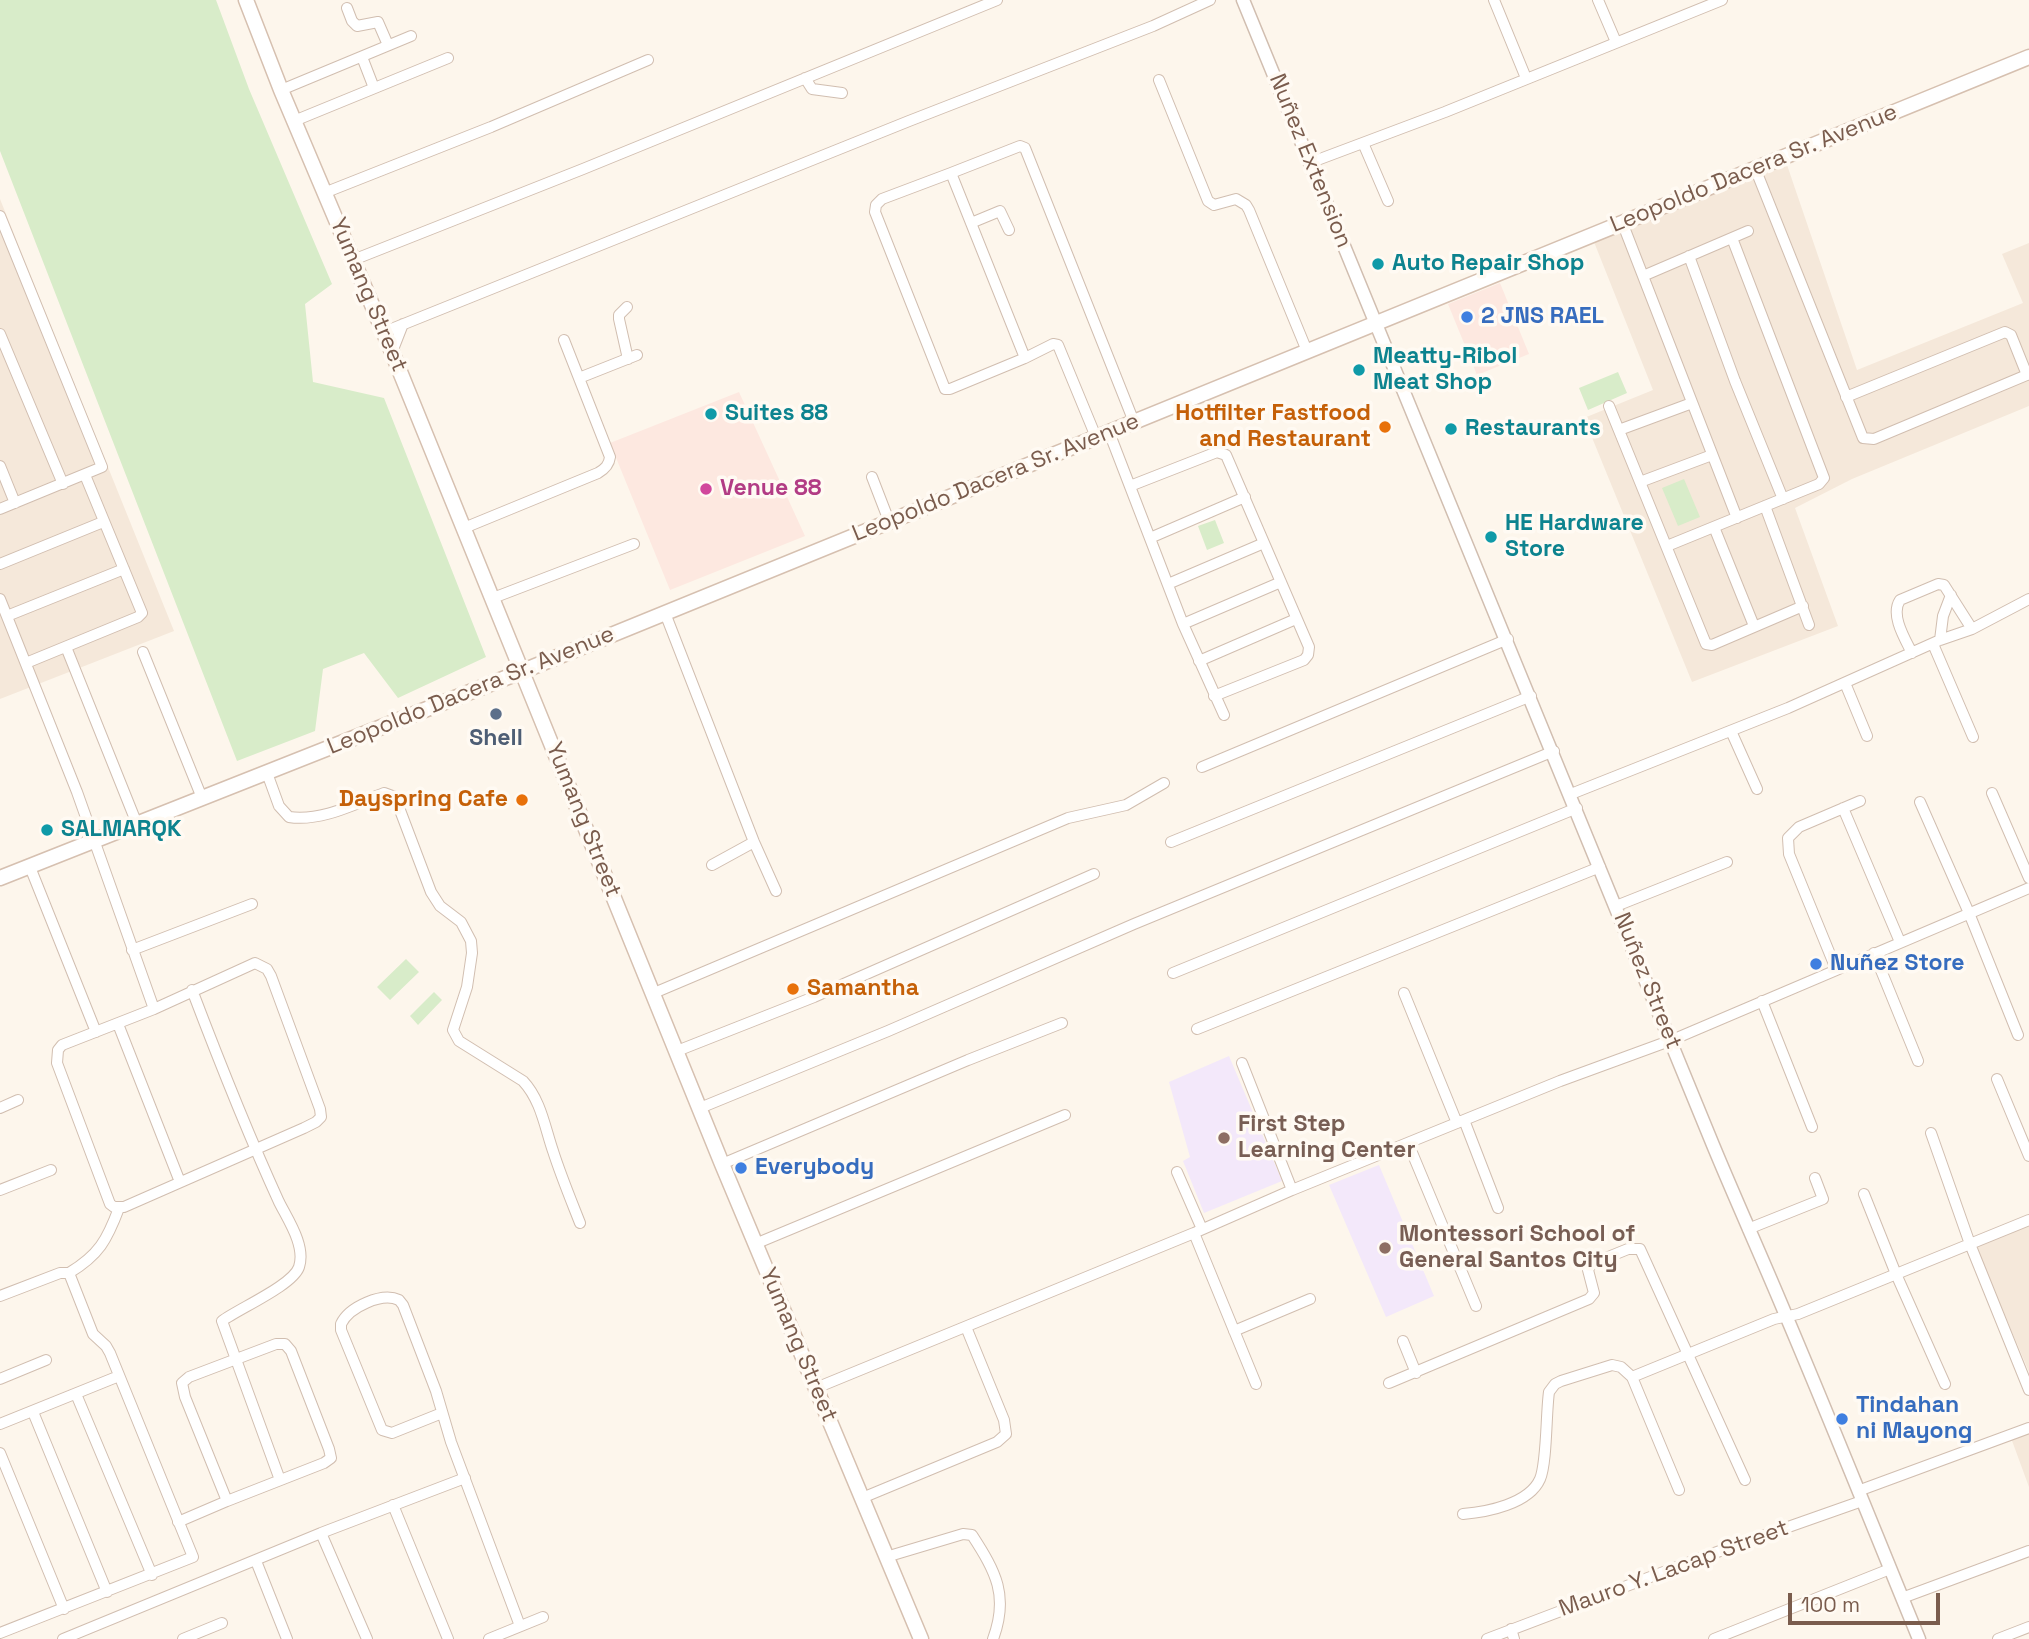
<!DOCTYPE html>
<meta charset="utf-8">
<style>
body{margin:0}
#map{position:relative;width:2029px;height:1639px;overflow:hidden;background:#fdf6ec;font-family:"Space Grotesk",sans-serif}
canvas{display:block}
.scale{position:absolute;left:1788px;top:1593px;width:152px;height:32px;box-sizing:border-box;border:4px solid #7a5c4d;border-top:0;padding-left:9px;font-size:21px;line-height:24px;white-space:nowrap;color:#7a5c4d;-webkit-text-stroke:5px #fffaf3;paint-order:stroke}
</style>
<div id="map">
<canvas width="2029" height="1639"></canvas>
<div class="scale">100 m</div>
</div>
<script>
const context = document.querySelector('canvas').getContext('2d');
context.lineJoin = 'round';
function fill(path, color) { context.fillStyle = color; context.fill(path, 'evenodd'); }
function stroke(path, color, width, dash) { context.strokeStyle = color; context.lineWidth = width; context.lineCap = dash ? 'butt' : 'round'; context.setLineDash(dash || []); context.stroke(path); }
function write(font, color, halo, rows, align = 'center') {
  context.font = font + ' "Space Grotesk",sans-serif'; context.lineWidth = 7; context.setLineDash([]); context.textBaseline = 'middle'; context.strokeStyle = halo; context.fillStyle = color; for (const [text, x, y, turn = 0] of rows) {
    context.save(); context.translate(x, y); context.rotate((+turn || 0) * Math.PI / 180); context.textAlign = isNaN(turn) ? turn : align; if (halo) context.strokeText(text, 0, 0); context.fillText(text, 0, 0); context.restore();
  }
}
const residential = new Path2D(`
 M 1786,162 L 1857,370 L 2023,303 L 2002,254 L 2029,243 L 2029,406 L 1852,479 L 1795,508 L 1838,626 L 1692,682 L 1584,418 L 1653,390 L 1594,242 Z
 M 0,199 L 174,631 L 0,699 Z
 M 2029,1223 L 2029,1372 L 1975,1245 Z
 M 2029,1431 L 2029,1487 L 2011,1438 Z`);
const commercial = new Path2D(`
 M 1500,283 L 1529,354 L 1477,375 L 1448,304 Z
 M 739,392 L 805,536 L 670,590 L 610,443 Z`);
const education = new Path2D(`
 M 1229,1056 L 1282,1181 L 1204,1213 L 1183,1161 L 1190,1157 L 1169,1082 Z
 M 1379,1165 L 1434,1296 L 1386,1317 L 1329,1185 Z`);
const green = new Path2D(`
 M 0,0 L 216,0 L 249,89 L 332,284 L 305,304 L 313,382 L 384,398 L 486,657 L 398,698 L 364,653 L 323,669 L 315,731 L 237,761 L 0,151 Z
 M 1618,372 L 1627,393 L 1588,410 L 1579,388 Z
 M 1684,479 L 1700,517 L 1678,526 L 1662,488 Z
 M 1215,520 L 1224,543 L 1207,550 L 1198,526 Z
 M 406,959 L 419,972 L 390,1000 L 377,987 Z
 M 434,992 L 442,1000 L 418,1025 L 410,1016 Z`);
const minor = new Path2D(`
 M 1494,0 L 1526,78
 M 1598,0 L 1616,42
 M 347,8 L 352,21 L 357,26 L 378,22 L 388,45
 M 362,57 L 374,88
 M 805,78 L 812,89 L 842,93
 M 1159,80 L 1208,201 L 1214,205 L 1236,199 L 1246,205 L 1249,210 L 1307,351
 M 281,90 L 411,36
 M 294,121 L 448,58
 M 1363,143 L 1388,201
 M 1312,162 L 1445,112 L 1722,0
 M 1755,168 L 1863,438 L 1874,439 L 2029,374
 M 951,173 L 882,199 L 876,205 L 875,212 L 945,389 L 950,389 L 1025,358
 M 324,193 L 491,127 L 648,60
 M 0,216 L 102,467 L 0,509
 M 1622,222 L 1737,518
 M 971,223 L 1000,211 L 1009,230
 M 1689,256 L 1735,381 L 1783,499
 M 353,260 L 583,169 L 997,0
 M 1643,276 L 1748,231
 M 627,307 L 619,315 L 619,319 L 628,359
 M 384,332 L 909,121 L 1153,26 L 1210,0
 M 0,334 L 63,484
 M 392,352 L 403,324
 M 579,378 L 637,355
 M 1846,397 L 2005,332 L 2011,335 L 2027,375
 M 1609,406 L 1706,644 L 1712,645 L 1803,606
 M 1619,430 L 1692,403
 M 1109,432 L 1183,624 L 1224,715
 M 1096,437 L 1058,345 L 1053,344 L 1025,358 L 951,173 L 1020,146 L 1025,148 L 1134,422
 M 0,466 L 15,503
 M 872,477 L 889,521
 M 1640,482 L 1712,455
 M 1130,486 L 1217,452 L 1226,455 L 1309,647 L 1308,655 L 1304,660 L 1214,696
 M 1765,506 L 1809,625
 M 1714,527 L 1754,626
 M 464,528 L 598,473 C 605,469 609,465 610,457 L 564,340
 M 1150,538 L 1245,497
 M 1667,546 L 1819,484 L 1824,478 L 1732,238
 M 0,564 L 103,522
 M 1168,584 L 1264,543
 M 493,598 L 634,544
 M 0,599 L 77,792 L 154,1009
 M 665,613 L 754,842 L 776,891
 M 7,616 L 124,569
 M 1183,624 L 1281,582
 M 1940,640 L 1943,616 L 1951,595
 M 1933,644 L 1973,737
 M 66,647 L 137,824
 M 143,652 L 202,798
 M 1912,653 C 1905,639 1890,615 1900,600 L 1938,584 L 1944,585 L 1972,629
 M 1199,661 L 1296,619
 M 26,663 L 138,617 L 142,613 L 85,475
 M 1845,683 L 1867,736
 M 1731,731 L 1757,789
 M 1202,767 L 1508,639
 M 267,773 L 279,806 L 289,817 C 320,822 355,804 384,793 L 395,797 L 431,892 L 440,906 L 461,922 L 471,941 L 472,953 L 467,987 L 453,1030 L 459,1041 L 523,1081 C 541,1100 545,1128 553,1151 C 561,1176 571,1200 580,1223
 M 1992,793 L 2029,878
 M 1571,794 L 1788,708 L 1940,640 L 1972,629 L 2029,599
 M 1920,802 L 1969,913 L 2018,1035
 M 1843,808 L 1900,942
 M 1171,842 L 1531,696
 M 712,865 L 754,842
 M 30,867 L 96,1032
 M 1616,906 L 1727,862
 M 132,950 L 252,904
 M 1874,953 L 1918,1061
 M 255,963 L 267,969 L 271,976 L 320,1109 L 321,1117 L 316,1122 L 304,1128 L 124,1207 L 114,1207 L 110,1204 L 57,1063 L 58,1050 L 62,1045 L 154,1009 Z
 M 1836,969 L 1789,854 L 1788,838 L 1799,827 L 1860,801
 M 1173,973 L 1577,808
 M 192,990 C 219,1061 247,1132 279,1202 C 288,1220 306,1246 299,1267 C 293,1285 240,1308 222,1321 L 280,1480
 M 654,993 L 1068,818 L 1126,805 L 1164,783
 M 1404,993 L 1457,1123
 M 1762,1001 L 1812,1127
 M 118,1024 L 180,1182
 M 1197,1029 L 1600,867
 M 677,1051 L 814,997 L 1094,874
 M 1242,1063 L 1292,1190
 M 1997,1079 L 2029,1156
 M 0,1108 L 18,1100
 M 700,1108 L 888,1031 L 1134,924 L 1554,751
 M 1464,1120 L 1498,1208
 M 1931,1133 L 1970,1244 L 2029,1390
 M 1408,1143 L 1476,1306
 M 722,1164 L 968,1060 L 1062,1023
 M 1177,1172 L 1202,1229
 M 0,1190 L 51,1170
 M 1864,1194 L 1896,1274 L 1945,1384
 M 1748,1229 L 1823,1199 L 1815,1178
 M 1194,1233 L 1256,1384
 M 755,1244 L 1065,1115
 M 69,1273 C 99,1255 107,1240 119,1208
 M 0,1296 L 60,1273 L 69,1273 L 93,1334 L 106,1346 L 110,1353 L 193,1557 L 0,1633
 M 1234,1331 L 1310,1299
 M 1403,1341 L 1416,1373
 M 1632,1377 L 1774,1319 L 1798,1314 L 2029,1220
 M 0,1379 L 46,1360
 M 1389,1383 L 1589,1299 L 1594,1293 L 1588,1270 L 1591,1264 L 1628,1249 L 1640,1249 L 1745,1480
 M 816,1388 L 1194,1233 L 1292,1190 L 1560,1081 L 1672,1040 L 2029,888
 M 76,1394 L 152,1575
 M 33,1412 L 107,1592
 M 442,1413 L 392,1433 L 382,1430 L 341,1330 L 341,1324 C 349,1307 382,1292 399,1300 L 403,1305 L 436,1391 L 451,1442 L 520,1626
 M 0,1424 L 119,1376
 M 0,1453 L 64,1609
 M 1858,1491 L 2029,1428
 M 862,1498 L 997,1442 L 1006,1434 L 1004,1420 L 966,1327
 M 393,1505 L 448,1639
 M 1463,1514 C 1487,1512 1529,1504 1540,1479 C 1547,1463 1546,1412 1549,1392 L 1555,1384 L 1561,1381 L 1612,1365 L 1621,1367 L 1632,1377 L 1679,1490
 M 178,1522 L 227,1501 L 324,1463 L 331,1458 L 329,1449 L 291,1351 L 285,1344 L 276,1344 L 189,1377 L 182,1383 L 185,1397 L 227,1501
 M 321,1533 L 367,1639
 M 886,1557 L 963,1534 L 972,1535 C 996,1572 1009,1596 993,1639
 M 256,1561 L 287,1639
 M 1902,1598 L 2029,1551
 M 1511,1629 L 1514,1639
 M 63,1639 L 321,1533 L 465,1478
 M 183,1639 L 222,1623
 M 489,1639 L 543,1617
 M 1487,1639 L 1703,1557 L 1862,1501
 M 1714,1639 L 1890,1569
 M 1998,1639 L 2029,1627`);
const tertiary = new Path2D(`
 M 1243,0 C 1402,381 1558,763 1713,1145 C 1737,1203 1763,1260 1787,1318 C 1832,1424 1875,1532 1919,1639`);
const secondary = new Path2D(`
 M 246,0 L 281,90 L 392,352 L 722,1164 L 921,1639
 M 0,878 L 523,671 L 2029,57`);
const markers = [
 [1378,264,7,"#0f9aa8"],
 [1467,317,7,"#3f7fe0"],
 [1359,370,7,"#0f9aa8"],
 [711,414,7,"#0f9aa8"],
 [1385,427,7,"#e8710a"],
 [1451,429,7,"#0f9aa8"],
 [706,489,7,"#d1479c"],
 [1491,537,7,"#0f9aa8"],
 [496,714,7,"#5c6f8a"],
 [522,800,7,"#e8710a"],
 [47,830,7,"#0f9aa8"],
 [1816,964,7,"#3f7fe0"],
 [793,989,7,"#e8710a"],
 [1224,1138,7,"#8d6e63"],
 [741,1168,7,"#3f7fe0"],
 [1385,1248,7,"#8d6e63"],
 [1842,1419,7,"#3f7fe0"]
];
const streetNames = [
 ["Nuñez Extension",1310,161,68],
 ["Leopoldo Dacera Sr. Avenue",1754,169,-22],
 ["Yumang Street",368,295,67],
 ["Leopoldo Dacera Sr. Avenue",996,478,-22],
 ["Leopoldo Dacera Sr. Avenue",471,691,-22],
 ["Yumang Street",583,820,68],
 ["Nuñez Street",1647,981,68],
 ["Yumang Street",798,1345,67],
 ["Mauro Y. Lacap Street",1674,1569,-20]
];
const cultureNames = [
 ["Auto Repair Shop",1392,264],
 ["Meatty-Ribol",1373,357],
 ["Meat Shop",1373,383],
 ["Suites 88",725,414],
 ["Restaurants",1465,429],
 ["HE Hardware",1505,524],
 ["Store",1505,550],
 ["SALMARQK",61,830]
];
const shopNames = [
 ["2 JNS RAEL",1481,317],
 ["Nuñez Store",1830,964],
 ["Everybody",755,1168],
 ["Tindahan",1856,1406],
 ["ni Mayong",1856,1432]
];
const foodNames = [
 ["Hotfilter Fastfood",1371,414],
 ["and Restaurant",1371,440],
 ["Dayspring Cafe",508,800],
 ["Samantha",807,989,"left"]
];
const hotelNames = [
 ["Venue 88",720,489]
];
const serviceNames = [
 ["Shell",496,739]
];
const educationNames = [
 ["First Step",1238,1125],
 ["Learning Center",1238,1151],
 ["Montessori School of",1399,1235],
 ["General Santos City",1399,1261]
];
fill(residential, '#f5e8da');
fill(commercial, '#fde8e0');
fill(education, '#f3e8fa');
fill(green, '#d8ecc9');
stroke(minor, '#d1beb0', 12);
stroke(tertiary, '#d1beb0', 15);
stroke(secondary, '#d6c0b0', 17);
stroke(minor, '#fff', 10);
stroke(tertiary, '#fff', 12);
stroke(secondary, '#fff', 14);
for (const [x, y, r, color] of markers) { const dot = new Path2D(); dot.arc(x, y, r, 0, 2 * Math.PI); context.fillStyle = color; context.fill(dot); stroke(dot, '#fffaf3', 2.5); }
write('23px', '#7a5c4d', '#fffaf3', streetNames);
write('bold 23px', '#0d838f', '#fffaf3', cultureNames, 'left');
write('bold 23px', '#366cbe', '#fffaf3', shopNames, 'left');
write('bold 23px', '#c56008', '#fffaf3', foodNames, 'right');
write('bold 23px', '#b23c85', '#fffaf3', hotelNames, 'left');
write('bold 23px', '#4e5e75', '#fffaf3', serviceNames);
write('bold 23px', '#785e54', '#fffaf3', educationNames, 'left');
</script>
